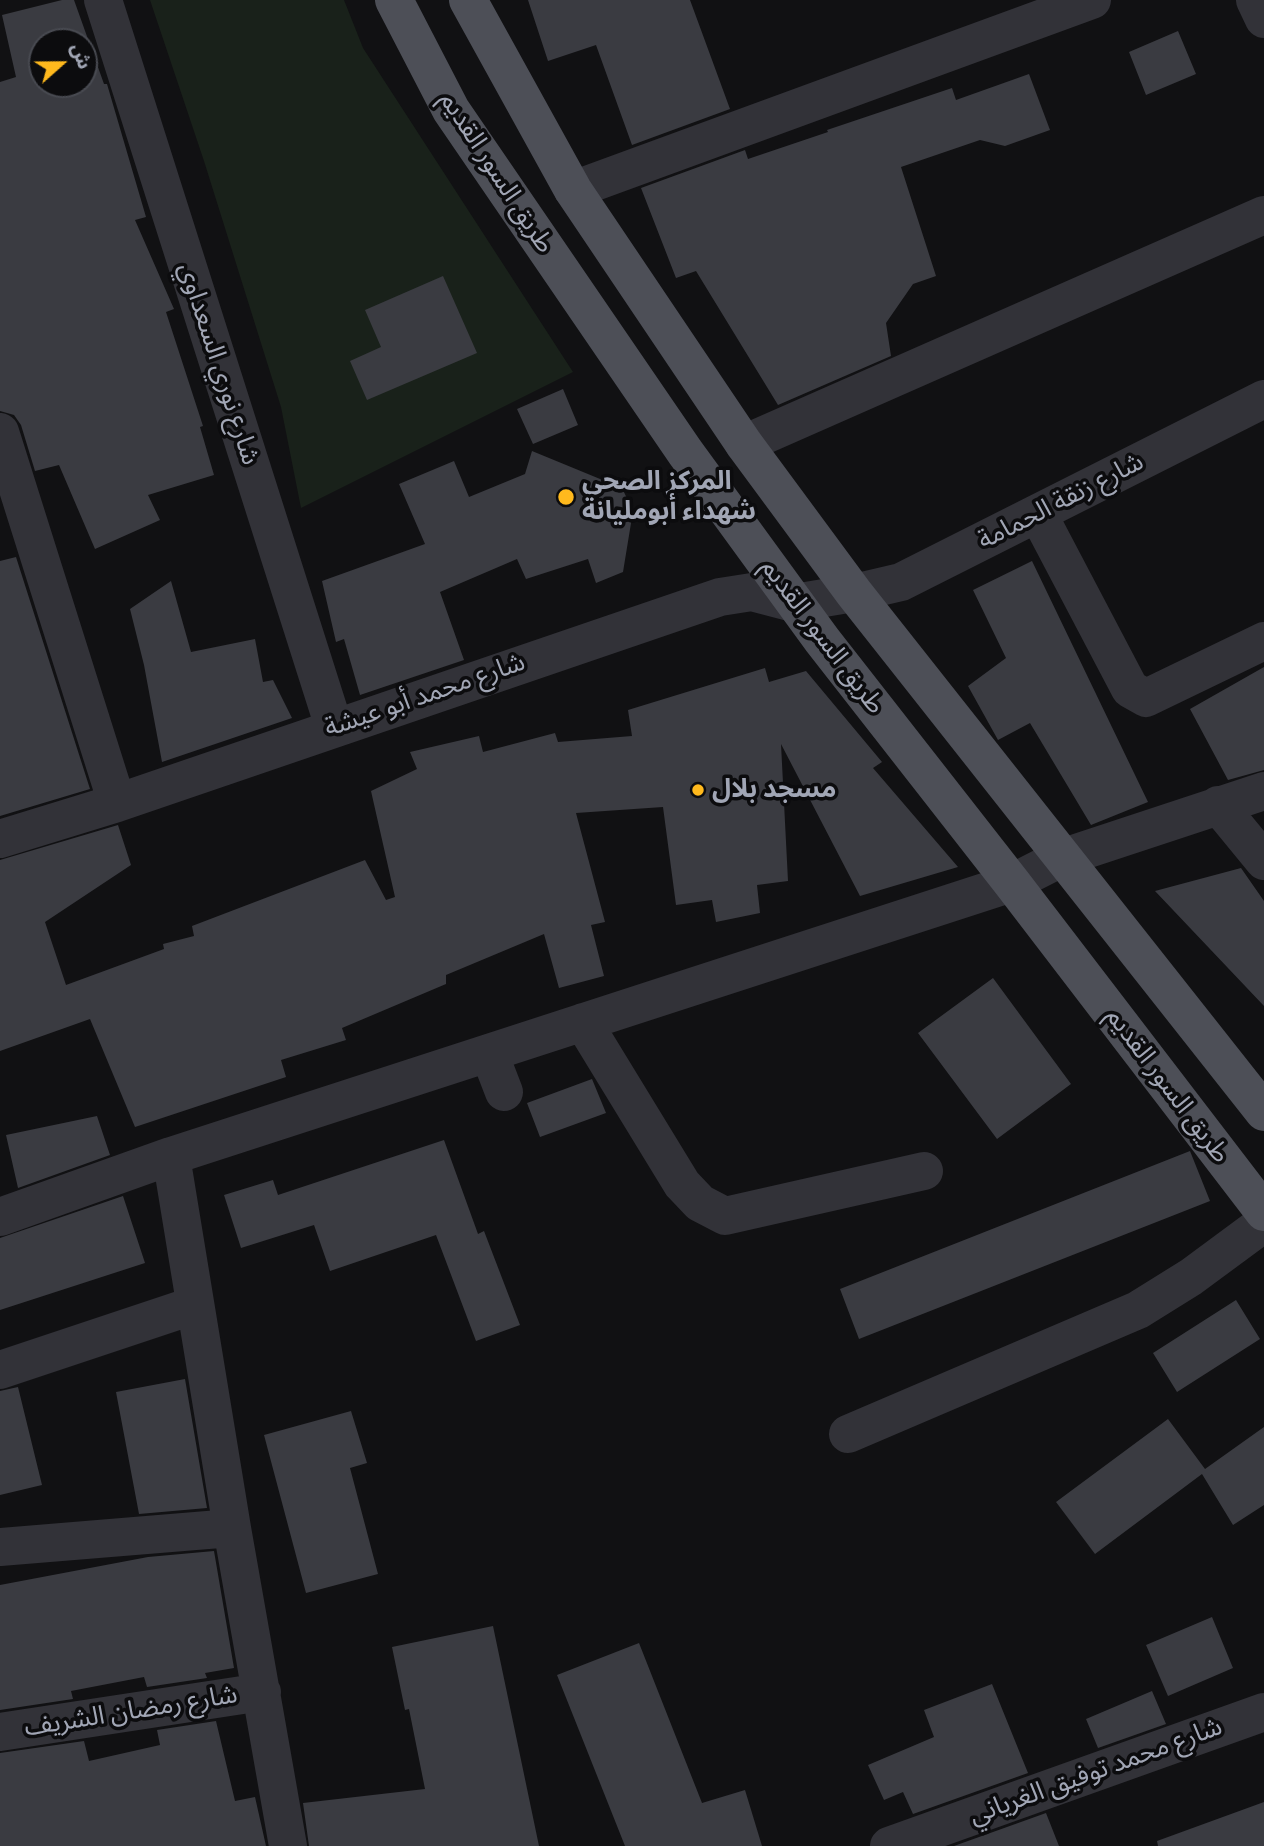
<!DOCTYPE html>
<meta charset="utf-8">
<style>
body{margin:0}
#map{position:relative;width:1264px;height:1846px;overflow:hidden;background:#111113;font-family:Signika,"Noto Sans Arabic",sans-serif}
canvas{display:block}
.north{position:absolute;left:28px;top:28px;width:70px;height:70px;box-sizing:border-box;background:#0c0c0e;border:2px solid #484a51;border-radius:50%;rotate:69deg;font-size:19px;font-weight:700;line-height:28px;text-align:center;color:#a1a6b5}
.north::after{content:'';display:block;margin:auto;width:24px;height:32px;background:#ffb91d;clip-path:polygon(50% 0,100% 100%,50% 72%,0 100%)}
</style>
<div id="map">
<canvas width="1264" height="1846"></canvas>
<div class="north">ش</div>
</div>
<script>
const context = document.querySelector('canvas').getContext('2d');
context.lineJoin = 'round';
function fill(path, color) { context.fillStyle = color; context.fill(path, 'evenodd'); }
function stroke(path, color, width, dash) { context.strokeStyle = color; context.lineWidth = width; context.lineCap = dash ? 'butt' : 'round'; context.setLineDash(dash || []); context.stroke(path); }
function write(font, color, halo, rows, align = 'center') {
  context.font = font + ' Signika,"Noto Sans Arabic",sans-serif'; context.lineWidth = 7; context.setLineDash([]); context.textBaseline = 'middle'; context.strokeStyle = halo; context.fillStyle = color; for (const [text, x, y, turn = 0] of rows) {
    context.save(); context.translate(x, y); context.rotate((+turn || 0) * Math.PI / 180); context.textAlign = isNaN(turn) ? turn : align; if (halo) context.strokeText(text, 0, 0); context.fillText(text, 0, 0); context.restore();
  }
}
const green = new Path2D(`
 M 150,0 L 344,0 L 363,48 L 573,372 L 301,508 L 281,407 L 204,161 Z`);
const building = new Path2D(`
 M 62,0 L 74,0 L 104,84 L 107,84 L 146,217 L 135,220 L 174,309 L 166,312 L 203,426 L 200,427 L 214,475 L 148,495 L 160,520 L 95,549 L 59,465 L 35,471 L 21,425 L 14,415 L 0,411 L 0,82 L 16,77 L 2,15 ZM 42,42 L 84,42 L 84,84 L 42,84 Z
 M 528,0 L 690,0 L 730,109 L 632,145 L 596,45 L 548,61 Z
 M 1178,31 L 1196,74 L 1146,95 L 1129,52 Z
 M 1029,74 L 1050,130 L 1005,146 L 980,140 L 901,167 L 936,276 L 913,284 L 886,323 L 891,356 L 778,405 L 696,271 L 676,278 L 641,188 L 745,150 L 748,159 L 828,132 L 827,130 L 952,88 L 956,100 Z
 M 443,276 L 477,353 L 367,400 L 350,361 L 381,347 L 365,310 Z
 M 563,389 L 578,425 L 533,444 L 517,409 Z
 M 532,451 L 622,488 L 633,511 L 623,572 L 596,583 L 588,559 L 526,579 L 517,559 L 440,592 L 464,660 L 360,695 L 344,639 L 336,642 L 322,581 L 425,544 L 399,484 L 454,461 L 469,497 L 525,474 Z
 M 16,557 L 90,789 L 0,816 L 0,561 Z
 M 1032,561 L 1148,802 L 1091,825 L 1030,723 L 998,740 L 968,686 L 1006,658 L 973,590 Z
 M 171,581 L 191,652 L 255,639 L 263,682 L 273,680 L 292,718 L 162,762 L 144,665 L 130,609 Z
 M 1264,667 L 1264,770 L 1228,780 L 1190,709 Z
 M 765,668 L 769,682 L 806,671 L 882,762 L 873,768 L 958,867 L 860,896 L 781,744 L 788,881 L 757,885 L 760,913 L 716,922 L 712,900 L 676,905 L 663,807 L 576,813 L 605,922 L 591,925 L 604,976 L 559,988 L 544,934 L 446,975 L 446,984 L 342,1028 L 346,1040 L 281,1060 L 286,1077 L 135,1127 L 90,1019 L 0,1051 L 0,860 L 118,825 L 131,865 L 45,922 L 66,985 L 164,949 L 163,944 L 194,936 L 192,926 L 365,860 L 386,900 L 395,897 L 371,791 L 417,769 L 410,752 L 479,736 L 483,752 L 555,733 L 558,742 L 632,736 L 628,710 Z
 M 1241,868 L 1264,901 L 1264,1006 L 1155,891 Z
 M 993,978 L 1071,1084 L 997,1139 L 918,1033 Z
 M 592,1079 L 606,1113 L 540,1137 L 527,1103 Z
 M 97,1116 L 110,1155 L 18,1188 L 6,1135 Z
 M 444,1140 L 478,1234 L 484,1231 L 520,1325 L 476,1341 L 436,1235 L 330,1271 L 314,1225 L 241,1248 L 224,1195 L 273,1180 L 278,1195 Z
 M 1190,1151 L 1210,1201 L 859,1339 L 840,1289 Z
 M 123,1196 L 145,1263 L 0,1310 L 0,1238 Z
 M 1236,1300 L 1260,1339 L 1177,1392 L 1153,1353 Z
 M 185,1379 L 207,1508 L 139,1514 L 116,1392 Z
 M 18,1387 L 42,1485 L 0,1495 L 0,1391 Z
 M 351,1411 L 367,1463 L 350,1468 L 378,1574 L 306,1593 L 264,1435 Z
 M 1168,1419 L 1205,1469 L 1264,1427 L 1264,1505 L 1233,1525 L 1202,1474 L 1095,1554 L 1056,1502 Z
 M 214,1551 L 234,1668 L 205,1673 L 207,1678 L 147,1687 L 144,1677 L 71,1691 L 73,1699 L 0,1710 L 0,1585 L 148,1557 Z
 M 1212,1617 L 1233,1668 L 1168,1696 L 1146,1645 Z
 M 493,1626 L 539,1846 L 309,1846 L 303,1803 L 425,1789 L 409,1709 L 405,1710 L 392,1647 Z
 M 639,1643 L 702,1803 L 745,1790 L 762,1846 L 625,1846 L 557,1675 Z
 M 992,1684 L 1028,1773 L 913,1814 L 903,1792 L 884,1800 L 868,1765 L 934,1737 L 924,1710 Z
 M 1152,1691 L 1166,1724 L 1098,1748 L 1086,1719 Z
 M 216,1721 L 235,1801 L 255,1797 L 266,1846 L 0,1846 L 0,1753 L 84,1741 L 89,1761 L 160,1745 L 157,1730 Z
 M 1264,1802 L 1264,1846 L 1158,1846 L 1157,1841 Z
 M 1046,1813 L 1059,1846 L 954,1846 Z`);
const minor = new Path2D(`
 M 103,0 L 334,727
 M 1255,0 L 1264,19
 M 573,190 L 1092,0
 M 0,432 L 117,803
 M 744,444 L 1264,215
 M 1038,514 L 1130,689 L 1146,698 L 1264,641
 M 1218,805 L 1264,861
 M 0,839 L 117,803 L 720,597 L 752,592 L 794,603 L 854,593 L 901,582 L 1264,399
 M 583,1022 L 682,1184 L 700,1203 L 725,1216 L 924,1171
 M 489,1053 L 504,1092
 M 171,1156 L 232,1528 L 288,1846
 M 0,1217 L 171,1156 L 1012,883 L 1061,858 L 1264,791
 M 0,1370 L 195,1305
 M 848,1434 L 1138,1310 L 1191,1277 L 1264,1223
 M 0,1547 L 232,1528
 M 0,1732 L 262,1692
 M 889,1846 L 1264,1712`);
const major = new Path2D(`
 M 394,0 L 451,110 L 685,452 L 822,640 L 1012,883 L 1264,1212
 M 468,0 L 573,190 L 744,444 L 854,593 L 1264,1112`);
const markers = [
 [566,497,9,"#ffb91d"],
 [698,790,7,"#ffb91d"]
];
const streetNames = [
 ["طريق السور القديم",496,173,57],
 ["شارع نوري السعداوي",218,364,72],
 ["شارع زنقة الحمامة",1061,502,-27],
 ["طريق السور القديم",822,637,53],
 ["شارع محمد أبو عيشة",425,696,-19],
 ["طريق السور القديم",1167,1086,53],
 ["شارع رمضان الشريف",131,1712,-9],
 ["شارع محمد توفيق الغرياني",1096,1772,-20]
];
const poiNames = [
 ["المركز الصحي",582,482],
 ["شهداء أبومليانة",582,512],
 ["مسجد بلال",712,790]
];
fill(green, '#19211a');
fill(building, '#3a3b41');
stroke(minor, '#323238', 38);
stroke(major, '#4d4f57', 38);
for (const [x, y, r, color] of markers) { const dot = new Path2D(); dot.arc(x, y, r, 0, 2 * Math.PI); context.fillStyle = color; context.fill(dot); stroke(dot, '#0c0c0e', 2.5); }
write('26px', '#a1a6b5', '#0c0c0e', streetNames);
write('bold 26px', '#a1a6b5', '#0c0c0e', poiNames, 'left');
</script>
